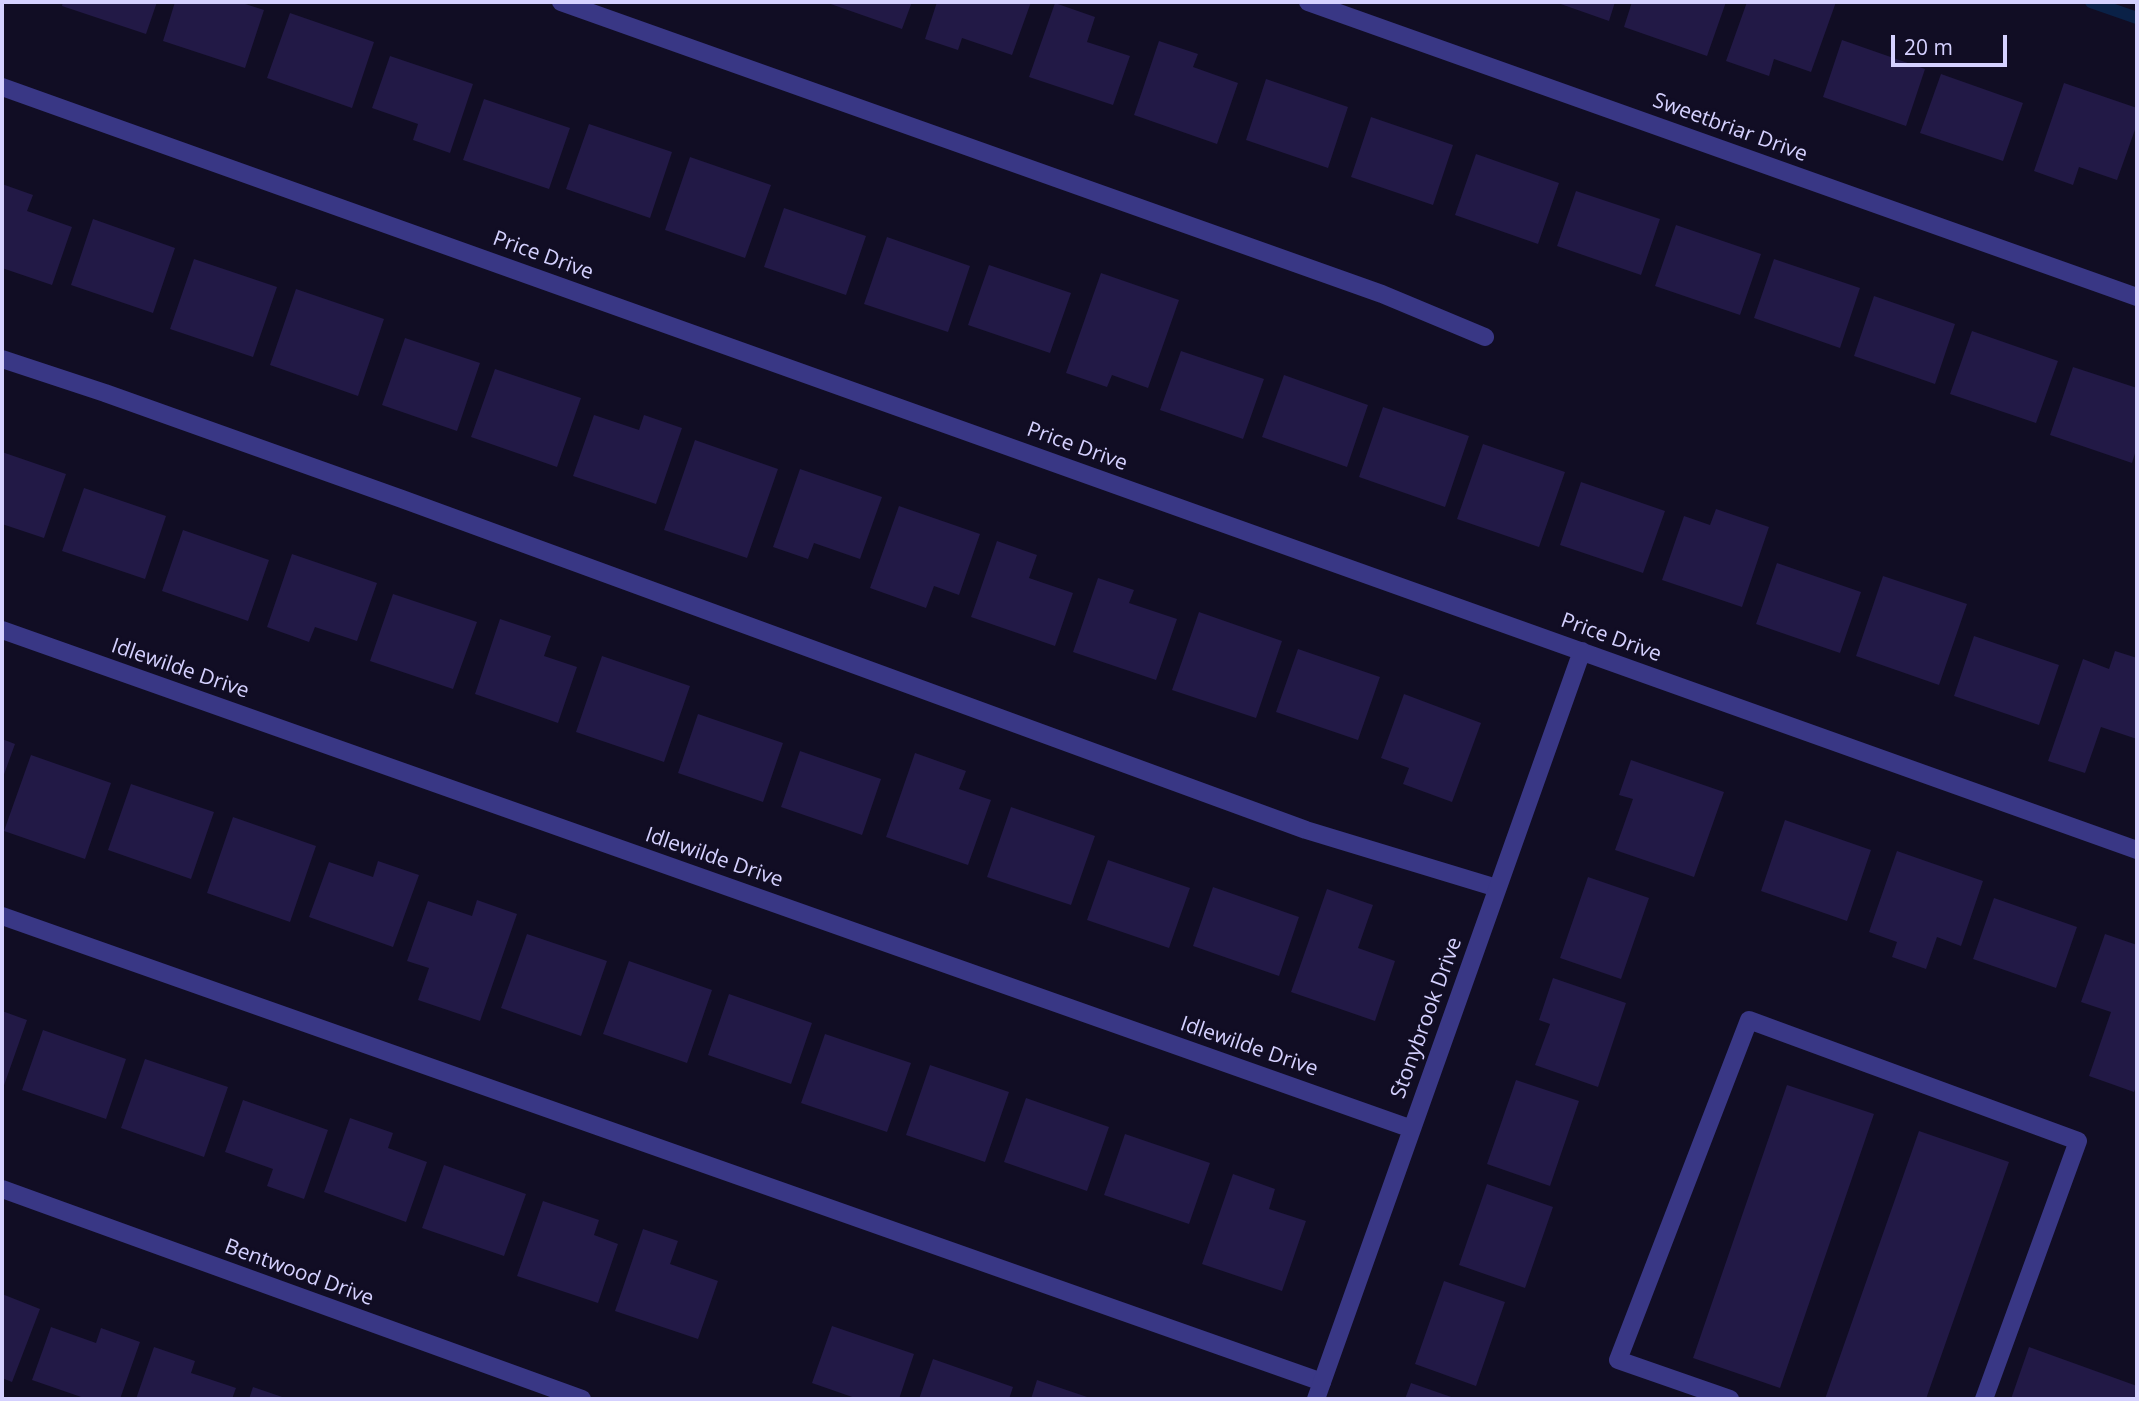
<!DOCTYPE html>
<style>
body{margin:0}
#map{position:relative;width:2139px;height:1401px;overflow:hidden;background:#110d24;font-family:"Open Sans",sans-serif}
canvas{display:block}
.frame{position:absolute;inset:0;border:4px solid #d5d1ff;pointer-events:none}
.scale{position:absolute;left:1891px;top:35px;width:116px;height:32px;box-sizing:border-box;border:4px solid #d5d1ff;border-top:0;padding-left:9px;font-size:21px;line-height:24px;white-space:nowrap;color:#d5d1ff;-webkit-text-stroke:5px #110d24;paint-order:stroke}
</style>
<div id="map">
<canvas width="2139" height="1401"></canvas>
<div class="frame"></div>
<div class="scale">20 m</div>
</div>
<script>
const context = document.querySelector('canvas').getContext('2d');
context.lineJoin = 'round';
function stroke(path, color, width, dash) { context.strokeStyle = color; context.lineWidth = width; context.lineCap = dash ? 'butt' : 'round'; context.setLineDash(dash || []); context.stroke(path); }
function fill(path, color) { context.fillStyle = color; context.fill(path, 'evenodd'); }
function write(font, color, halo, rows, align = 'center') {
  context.font = font + ' "Open Sans",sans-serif'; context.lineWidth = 6; context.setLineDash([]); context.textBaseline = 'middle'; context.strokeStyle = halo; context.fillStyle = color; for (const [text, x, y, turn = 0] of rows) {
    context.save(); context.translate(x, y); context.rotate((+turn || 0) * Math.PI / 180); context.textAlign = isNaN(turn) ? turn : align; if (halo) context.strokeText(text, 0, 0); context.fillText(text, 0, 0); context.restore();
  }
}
const stream = new Path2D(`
 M 2091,2 L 2137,18`);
const building = new Path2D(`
 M 63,2 L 157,2 L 146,34 L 62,6 Z
 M 175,2 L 239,2 L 264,10 L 245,68 L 163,41 Z
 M 825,2 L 912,2 L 902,29 Z
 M 937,2 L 1031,2 L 1012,55 L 962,38 L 958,50 L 925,39 Z
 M 1555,2 L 1615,2 L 1609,21 Z
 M 1632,2 L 1726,2 L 1707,56 L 1624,27 Z
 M 1747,2 L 1836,2 L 1811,72 L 1774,59 L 1769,76 L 1726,61 Z
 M 1055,3 L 1095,17 L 1087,42 L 1130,56 L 1113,105 L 1029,77 Z
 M 290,13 L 374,42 L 352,108 L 267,78 Z
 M 1842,40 L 1925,69 L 1906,126 L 1823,97 Z
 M 1159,41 L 1198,54 L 1193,67 L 1238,83 L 1217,144 L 1134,115 Z
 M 390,56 L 473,84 L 450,153 L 413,140 L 418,124 L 372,108 Z
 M 1941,74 L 2023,103 L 2003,161 L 1920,133 Z
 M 1266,79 L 1348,107 L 1328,168 L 1246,140 Z
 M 2064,83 L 2137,108 L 2137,124 L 2117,180 L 2079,167 L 2073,185 L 2034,171 Z
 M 484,99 L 570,128 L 549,189 L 463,160 Z
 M 1371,117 L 1453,145 L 1433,205 L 1351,177 Z
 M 589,124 L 672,152 L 650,218 L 566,189 Z
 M 1476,154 L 1559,183 L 1538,244 L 1455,215 Z
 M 690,157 L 771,185 L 745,258 L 665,230 Z
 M 2,184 L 33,195 L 27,211 L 72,227 L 52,285 L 2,268 Z
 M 1576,191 L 1660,219 L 1641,275 L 1557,246 Z
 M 784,208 L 866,236 L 846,295 L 764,267 Z
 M 93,219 L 175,248 L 153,313 L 71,285 Z
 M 1676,225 L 1761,254 L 1740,315 L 1655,286 Z
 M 887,237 L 970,266 L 948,332 L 864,304 Z
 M 194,259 L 277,287 L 253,357 L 170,329 Z
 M 1774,259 L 1860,288 L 1840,348 L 1754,318 Z
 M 989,265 L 1071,293 L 1050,353 L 968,325 Z
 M 1101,273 L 1179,300 L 1148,388 L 1112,375 L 1107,387 L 1066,373 Z
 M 296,289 L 384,319 L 358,396 L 270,365 Z
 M 1874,296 L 1955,324 L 1935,384 L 1854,356 Z
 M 1972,331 L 2058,361 L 2036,423 L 1950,394 Z
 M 405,338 L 480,363 L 457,431 L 382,405 Z
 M 1181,351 L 1264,379 L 1243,439 L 1160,410 Z
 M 2073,367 L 2137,388 L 2137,447 L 2132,463 L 2050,435 Z
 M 495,369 L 581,398 L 557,467 L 471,437 Z
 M 1284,375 L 1368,405 L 1347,467 L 1262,437 Z
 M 1383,407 L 1469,436 L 1445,507 L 1359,477 Z
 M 594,415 L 639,430 L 644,415 L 682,428 L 656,504 L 573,476 Z
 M 695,440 L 778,469 L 747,558 L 664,530 Z
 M 1483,444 L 1565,472 L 1539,547 L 1457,519 Z
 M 2,452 L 66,474 L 44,538 L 2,524 Z
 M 800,469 L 882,497 L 860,559 L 814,543 L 808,559 L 773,547 Z
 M 1581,482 L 1665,511 L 1643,573 L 1560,545 Z
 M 84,488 L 166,516 L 145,579 L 62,551 Z
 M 899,506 L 980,534 L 959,595 L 934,586 L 926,608 L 870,588 Z
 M 1716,509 L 1769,527 L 1742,607 L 1662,580 L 1684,516 L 1710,525 Z
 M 183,530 L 269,560 L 248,621 L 162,591 Z
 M 997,541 L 1037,555 L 1029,578 L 1073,593 L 1055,646 L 971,617 Z
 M 292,554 L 377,583 L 357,641 L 315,627 L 309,642 L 267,627 Z
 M 1777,563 L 1861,592 L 1840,653 L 1756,624 Z
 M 1883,576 L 1967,604 L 1939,685 L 1856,656 Z
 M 1098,578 L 1134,590 L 1129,603 L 1177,619 L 1156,680 L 1073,652 Z
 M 393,594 L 477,622 L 453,689 L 370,661 Z
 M 1199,612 L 1282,641 L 1256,718 L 1172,690 Z
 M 500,619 L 551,636 L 544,656 L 577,667 L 558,723 L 475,694 Z
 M 1974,636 L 2059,665 L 2039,725 L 1954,696 Z
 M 1298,649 L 1380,677 L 1358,740 L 1276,712 Z
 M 2115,651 L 2137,658 L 2137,739 L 2101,727 L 2085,773 L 2048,761 L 2083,659 L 2109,669 Z
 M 602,656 L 690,686 L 664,762 L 576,732 Z
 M 1404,694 L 1481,723 L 1452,802 L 1403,784 L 1409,768 L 1381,758 Z
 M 698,714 L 783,743 L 763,802 L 678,773 Z
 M 2,739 L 15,744 L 2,780 Z
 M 800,751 L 881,779 L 862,835 L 781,807 Z
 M 915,753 L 966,771 L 959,789 L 991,800 L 968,865 L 886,837 Z
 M 31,755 L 111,783 L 85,859 L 4,831 Z
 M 1631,760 L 1724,792 L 1694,877 L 1615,850 L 1633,799 L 1619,795 Z
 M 131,784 L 214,812 L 191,879 L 108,850 Z
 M 1011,807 L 1095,836 L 1071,905 L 987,877 Z
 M 233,817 L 316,846 L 290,922 L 207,893 Z
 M 1785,820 L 1871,850 L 1847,921 L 1761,891 Z
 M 1897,851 L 1983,881 L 1961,946 L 1937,937 L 1926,969 L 1892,957 L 1897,942 L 1869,932 Z
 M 1108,860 L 1190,888 L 1169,948 L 1087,920 Z
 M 378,861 L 419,875 L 393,947 L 309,917 L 329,862 L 373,877 Z
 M 1588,877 L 1649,898 L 1621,979 L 1560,958 Z
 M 1213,887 L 1299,917 L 1279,976 L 1193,946 Z
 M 1327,889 L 1373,905 L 1358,948 L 1395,961 L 1375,1021 L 1291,992 Z
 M 1994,898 L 2077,927 L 2056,988 L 1973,959 Z
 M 477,900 L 517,914 L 480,1021 L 418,1000 L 429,968 L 407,961 L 428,901 L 472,916 Z
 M 527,934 L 607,961 L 581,1036 L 501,1008 Z
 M 2105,934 L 2137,945 L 2137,1084 L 2134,1092 L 2089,1076 L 2111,1012 L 2081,1002 Z
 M 629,961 L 712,990 L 687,1063 L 603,1034 Z
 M 1553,978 L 1626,1003 L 1598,1087 L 1535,1065 L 1550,1024 L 1539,1020 Z
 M 729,994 L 812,1023 L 791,1084 L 708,1055 Z
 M 2,1011 L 27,1020 L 2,1091 Z
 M 43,1030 L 126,1059 L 106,1119 L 22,1090 Z
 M 825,1034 L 911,1063 L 887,1132 L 801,1103 Z
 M 145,1059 L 228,1087 L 204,1157 L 121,1128 Z
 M 930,1065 L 1009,1092 L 985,1162 L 906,1135 Z
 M 1516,1080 L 1579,1101 L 1550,1186 L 1487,1164 Z
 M 1787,1085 L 1874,1114 L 1780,1388 L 1693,1358 Z
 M 1026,1098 L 1109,1127 L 1087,1191 L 1004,1162 Z
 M 243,1100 L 328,1130 L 304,1199 L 267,1186 L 273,1169 L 225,1152 Z
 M 350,1118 L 393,1133 L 388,1148 L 427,1162 L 406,1222 L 324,1192 Z
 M 1919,1131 L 2009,1162 L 1926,1399 L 1825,1399 Z
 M 1125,1134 L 1210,1163 L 1189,1224 L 1104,1195 Z
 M 444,1165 L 526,1194 L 504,1256 L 422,1228 Z
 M 1233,1174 L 1275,1189 L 1269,1209 L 1306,1221 L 1282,1291 L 1202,1264 Z
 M 1487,1184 L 1553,1207 L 1525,1288 L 1459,1265 Z
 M 543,1201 L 599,1220 L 594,1235 L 618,1244 L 598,1303 L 517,1276 Z
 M 643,1229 L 678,1241 L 670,1264 L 718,1281 L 698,1339 L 615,1311 Z
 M 1444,1281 L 1505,1302 L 1476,1386 L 1415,1364 Z
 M 2,1294 L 40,1309 L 12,1382 L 2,1378 Z
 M 832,1326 L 914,1354 L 899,1399 L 858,1399 L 812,1383 Z
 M 51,1327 L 96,1343 L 101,1328 L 140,1342 L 120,1399 L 87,1399 L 32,1380 Z
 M 154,1347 L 195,1361 L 191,1373 L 236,1388 L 232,1399 L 136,1399 Z
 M 2029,1347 L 2137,1386 L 2137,1399 L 2011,1399 Z
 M 933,1359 L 1013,1387 L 1009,1399 L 919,1399 Z
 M 1037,1380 L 1093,1399 L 1031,1399 Z
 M 1411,1383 L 1457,1399 L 1405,1399 Z
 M 253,1387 L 288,1399 L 249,1399 Z`);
const lane = new Path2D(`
 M 561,2 L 1382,294 L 1485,337
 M 2,359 L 105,393 L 402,499 L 1306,830 L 1497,888
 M 2,916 L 1322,1382
 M 1730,1399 L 1618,1360 L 1749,1020 L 2078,1141 L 1984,1399`);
const street = new Path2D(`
 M 1308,2 L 2137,297
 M 2,87 L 2137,850
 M 2,630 L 1412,1129
 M 2,1189 L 582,1399
 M 1316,1399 L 1582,651`);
const streetNames = [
 ["Sweetbriar Drive",1730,128,20],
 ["Price Drive",543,256,20],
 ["Price Drive",1077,447,20],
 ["Price Drive",1611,638,20],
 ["Idlewilde Drive",180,669,19],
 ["Idlewilde Drive",714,858,19],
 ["Stonybrook Drive",1427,1018,-70],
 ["Idlewilde Drive",1249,1047,19],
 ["Bentwood Drive",299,1273,20]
];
stroke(stream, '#0a2147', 12);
fill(building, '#221946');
stroke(lane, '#393785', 18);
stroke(street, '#393785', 18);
write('21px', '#d5d1ff', '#110d24', streetNames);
</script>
